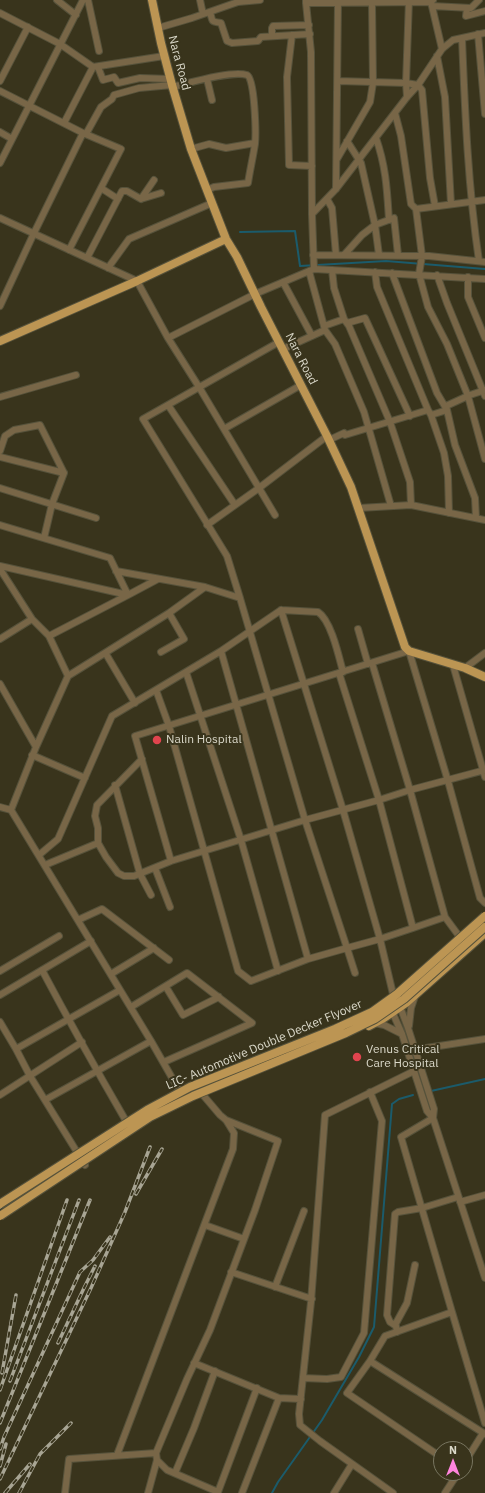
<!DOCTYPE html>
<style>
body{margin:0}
#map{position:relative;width:485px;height:1493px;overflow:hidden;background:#39341c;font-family:"IBM Plex Sans",sans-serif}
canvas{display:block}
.north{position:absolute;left:433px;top:1441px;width:40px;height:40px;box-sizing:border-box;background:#39341c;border:1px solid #797661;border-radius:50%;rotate:0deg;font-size:11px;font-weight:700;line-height:16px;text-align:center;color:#dad8c9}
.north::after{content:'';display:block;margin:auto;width:14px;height:18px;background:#ff85de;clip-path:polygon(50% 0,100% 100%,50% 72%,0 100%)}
</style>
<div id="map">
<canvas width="485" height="1493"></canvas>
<div class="north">N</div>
</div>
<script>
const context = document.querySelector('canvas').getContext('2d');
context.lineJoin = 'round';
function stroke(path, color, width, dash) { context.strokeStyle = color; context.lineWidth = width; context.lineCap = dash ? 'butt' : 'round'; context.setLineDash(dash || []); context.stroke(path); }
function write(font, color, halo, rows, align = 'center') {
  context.font = font + ' "IBM Plex Sans",sans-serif'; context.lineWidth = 4; context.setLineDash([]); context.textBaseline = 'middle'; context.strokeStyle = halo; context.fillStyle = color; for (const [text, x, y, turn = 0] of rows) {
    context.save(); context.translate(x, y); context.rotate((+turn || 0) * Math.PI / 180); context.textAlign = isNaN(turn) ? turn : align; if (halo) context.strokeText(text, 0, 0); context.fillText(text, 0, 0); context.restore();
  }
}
const stream = new Path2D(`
 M 240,232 L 295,231 L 300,266 L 386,261 L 485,269
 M 431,1091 L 485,1079
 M 272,1493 L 278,1482 L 322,1420 L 359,1357 L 374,1327 L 392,1104 L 399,1099 L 413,1095`);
const minor = new Path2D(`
 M 57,0 L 76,15
 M 88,0 L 99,51
 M 200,0 L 203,14
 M 306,0 L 306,3 L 431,2
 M 433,0 L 431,2 L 442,49
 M 306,3 L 311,52 L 312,214
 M 432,6 L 471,8 L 479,0
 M 467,8 L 466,16 L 485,11
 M 210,12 C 213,23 211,21 221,23 L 227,41 L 232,43 L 258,41 L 261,37 L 310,34
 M 0,13 L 60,44 L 93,67 L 164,56
 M 158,28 L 192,18 L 238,2 L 260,0
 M 478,34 L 485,114
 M 292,35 L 287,77 L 289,165 L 312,166
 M 272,36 L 272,28 L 273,26 L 309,25
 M 462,38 C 465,112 468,187 479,261
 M 437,56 L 445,97 L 451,204
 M 98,67 L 103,80 L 114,77 L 118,83 L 140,78 L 170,79
 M 207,79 L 212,100
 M 0,81 L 28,27
 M 338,81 L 406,83 L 418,85 L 422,90 L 430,178 L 435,206
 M 172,87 C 189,83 232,70 247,75 C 255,78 256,134 255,144 C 253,157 250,170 248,183 L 214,187 L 207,190
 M 0,91 L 83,133 L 34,233 L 0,306
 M 407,97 L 406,83 L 409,0
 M 395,113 L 401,136 L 411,204 L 416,209
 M 64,123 L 93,67
 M 0,132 L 12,139
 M 86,134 L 101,107 L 112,99 L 114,95 L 139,88 L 172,85
 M 376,138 C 386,167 387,189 389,220
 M 347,141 L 361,163 L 375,225 L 379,255
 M 191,149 L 209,144 L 226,148 L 255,143
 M 337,159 L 370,102 L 373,83 L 372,2
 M 0,163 L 83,0
 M 101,188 L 118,199
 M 336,189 L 338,0
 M 141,199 L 161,193
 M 327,199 L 332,208 L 336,255
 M 485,200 L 416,209 L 422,256 L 419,274 L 428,307 L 447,344 L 468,396 L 485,459
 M 0,218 L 137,281 L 168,338 L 255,294 L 314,269 L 312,214 L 336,189 L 407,97 L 418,85 L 442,49 L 453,40 L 485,33
 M 69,250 L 121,149 L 83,133
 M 313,255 L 429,256 L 485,262
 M 344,255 L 362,235 L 375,225 L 394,218 L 398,255
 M 87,258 L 122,191 L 127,191 L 141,199 L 154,180
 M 108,268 L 129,239 L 212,203
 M 314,269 L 485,279
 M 332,270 L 334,288 L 344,319
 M 375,272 L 377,287 L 428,410
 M 392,273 L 437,393 L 447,410 L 455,445 L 475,498 L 476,518
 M 437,275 L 447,303 L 485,396
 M 468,277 L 468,297 L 485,338
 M 283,282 L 312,336
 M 347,323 L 365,318 L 410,416
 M 324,326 L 344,319 L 349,326 L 390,422 L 410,482 L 411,505
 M 325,330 L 335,344 L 364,412 L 391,506
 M 168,338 L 199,387 L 275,515
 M 283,349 L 325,330 L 309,271
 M 0,397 L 76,375
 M 168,405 L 235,505
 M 431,415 L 444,453 L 448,476 L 449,513
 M 224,429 L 301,385
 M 329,440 L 344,433 L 345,435 L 428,410 L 431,415 L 447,410 L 446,406 L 470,395 L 485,390
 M 0,451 L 5,436 L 14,430 L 40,425 L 64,473 L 52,504 L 44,538
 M 0,457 L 64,473
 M 0,488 L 96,518
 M 359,508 L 411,505 L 485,520
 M 0,525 L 110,558 L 128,595 L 158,579
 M 207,525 L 259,488 L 327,436
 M 0,566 L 128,595 L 49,636
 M 0,569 L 32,619 L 49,636 L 68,676 L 36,747
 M 116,571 L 205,587
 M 240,598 L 227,556 L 143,419 L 279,342
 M 281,610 L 318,612 C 331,620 339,657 343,672
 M 358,629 L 368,664
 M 0,639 L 32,619
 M 221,651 L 281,610 L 343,810 L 380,939 L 413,928
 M 161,652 L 184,639 L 169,613
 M 106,654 L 135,703
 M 372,663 L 410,790 L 445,917 L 459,936
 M 453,665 L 485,777
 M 465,668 L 485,653
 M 186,672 L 241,840 L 278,971
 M 339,673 L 379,800 L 413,928 L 445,917
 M 68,676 L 169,613 L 205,587 L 240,598 L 305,820 L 347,948 L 380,939 L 393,994 L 399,1004 L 408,1028 L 434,1109 L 433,1118 L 485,1278
 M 0,684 L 36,747 L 11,810 L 0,807
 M 156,690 L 169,726 L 238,971 L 251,981 L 308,959
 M 32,755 L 85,778
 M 115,785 L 140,874 L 151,895
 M 11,810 L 151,1041 L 179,1090
 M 98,843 L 98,828 L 95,816 L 97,805 L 142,759
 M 39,855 L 58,839 L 112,716 L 221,651 L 308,959 L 347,948 L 355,973
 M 171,861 L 135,736 L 409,651 L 448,781 L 480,898 L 485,903
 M 45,865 L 98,843 L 106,857 L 118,873 L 124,876 L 134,876 L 171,861 L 305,820 L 379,800 L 410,790 L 485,770
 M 155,868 L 170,907
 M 78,920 L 102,909 L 169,960
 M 42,970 C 69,1021 97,1071 126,1121
 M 0,971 L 59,936
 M 111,974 L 154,948
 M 166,987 L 183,1015 L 219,997
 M 0,995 L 91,941
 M 131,1007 L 187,973 L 252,1023 L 164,1062
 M 391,1009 L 402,1034 L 427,1111 L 433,1118
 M 0,1022 L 16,1049 L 30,1076 L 85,1165
 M 375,1023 L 384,1025 L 402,1034
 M 409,1026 L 411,1008 L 415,996
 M 16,1049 L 120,990
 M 413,1050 L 485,1039
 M 0,1095 L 82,1042
 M 45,1100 L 151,1041
 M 433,1118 L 401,1137 L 452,1312
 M 460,1202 L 485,1195
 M 205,1225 L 244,1239
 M 231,1272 L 312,1299
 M 275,1287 L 304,1211
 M 395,1325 L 407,1303 L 415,1265
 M 397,1332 L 396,1326 L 390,1322 L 387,1315 L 395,1214 L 398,1212 L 422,1208 L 458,1197
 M 370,1361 L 347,1393 L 441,1457
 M 194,1363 L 279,1398 L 301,1399
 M 303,1378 L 327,1379 L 341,1377 L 364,1333 L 382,1121 L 370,1092
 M 485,1423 L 452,1312 L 385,1336 L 370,1361 L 485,1434
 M 156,1453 L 187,1379 L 210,1330 L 255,1210 L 278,1141 L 226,1120
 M 117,1455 L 233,1149 L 234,1133 L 226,1120 L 220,1115 L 203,1095
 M 157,1460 L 167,1470 L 218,1492 L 257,1388
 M 465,1462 L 483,1433
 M 175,1473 L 194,1428 L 215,1371
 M 65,1493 L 69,1459 L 156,1453 L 157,1460 L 148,1493
 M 242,1493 L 279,1398
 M 334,1493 L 352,1464
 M 393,1493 L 320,1441 L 300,1425 L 299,1414 L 311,1302 L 325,1115 L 414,1071
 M 445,1493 L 458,1473`);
const major = new Path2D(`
 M 152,0 L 161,43 L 172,85 L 191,149 L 226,239 L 237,257 L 261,307 L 327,436 L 351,487 L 405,647 L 409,651 L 465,668 L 485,677
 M 0,341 L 137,281 L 226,239
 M 369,1026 L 384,1018 L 406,1003 L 485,933`);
const rail = new Path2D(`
 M 136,1194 L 162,1149
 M 0,1207 L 151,1110 C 195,1087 241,1069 288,1051 C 312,1042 338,1033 361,1021 C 407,994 446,954 485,918
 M 58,1343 L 84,1288 L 95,1266
 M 2,1373 L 16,1295
 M 10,1381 L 79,1200
 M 0,1390 L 67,1200
 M 0,1423 L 90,1200
 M 0,1449 L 4,1437 L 80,1272 L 93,1260 L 110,1237
 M 0,1466 L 6,1444
 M 0,1479 L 91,1288 L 125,1212 L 150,1147
 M 5,1493 L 30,1464
 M 19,1493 L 40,1454 L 71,1423`);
const majorBridge = new Path2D(`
 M 0,1204 L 147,1110 L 190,1087 L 335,1029 L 372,1012 L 397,994 L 485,916
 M 0,1216 L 150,1117 L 193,1096 L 346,1033 L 375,1019 L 404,999 L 485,927`);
const markers = [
 [157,740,5,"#e0444e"],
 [357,1057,5,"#e0444e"]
];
const streetNames = [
 ["Nara Road",179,63,75],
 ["Nara Road",301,359,63],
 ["LIC- Automotive Double Decker Flyover",264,1045,-23]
];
const poiNames = [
 ["Nalin Hospital",166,740],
 ["Venus Critical",366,1050],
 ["Care Hospital",366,1064]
];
stroke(stream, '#1b5b6b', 2);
stroke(minor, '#56523b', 8);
stroke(major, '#56523b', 10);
stroke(minor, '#786647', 6);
stroke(major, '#bc9553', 8);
stroke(rail, '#a8a594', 3.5);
stroke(rail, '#39341c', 2, [6]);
stroke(majorBridge, '#56523b', 10, []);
stroke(majorBridge, '#bc9553', 8);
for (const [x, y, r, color] of markers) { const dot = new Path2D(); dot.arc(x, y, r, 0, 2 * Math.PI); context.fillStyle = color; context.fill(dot); stroke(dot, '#39341c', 1.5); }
write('12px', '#dad8c9', '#39341c', streetNames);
write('12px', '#dad8c9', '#39341c', poiNames, 'left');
</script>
